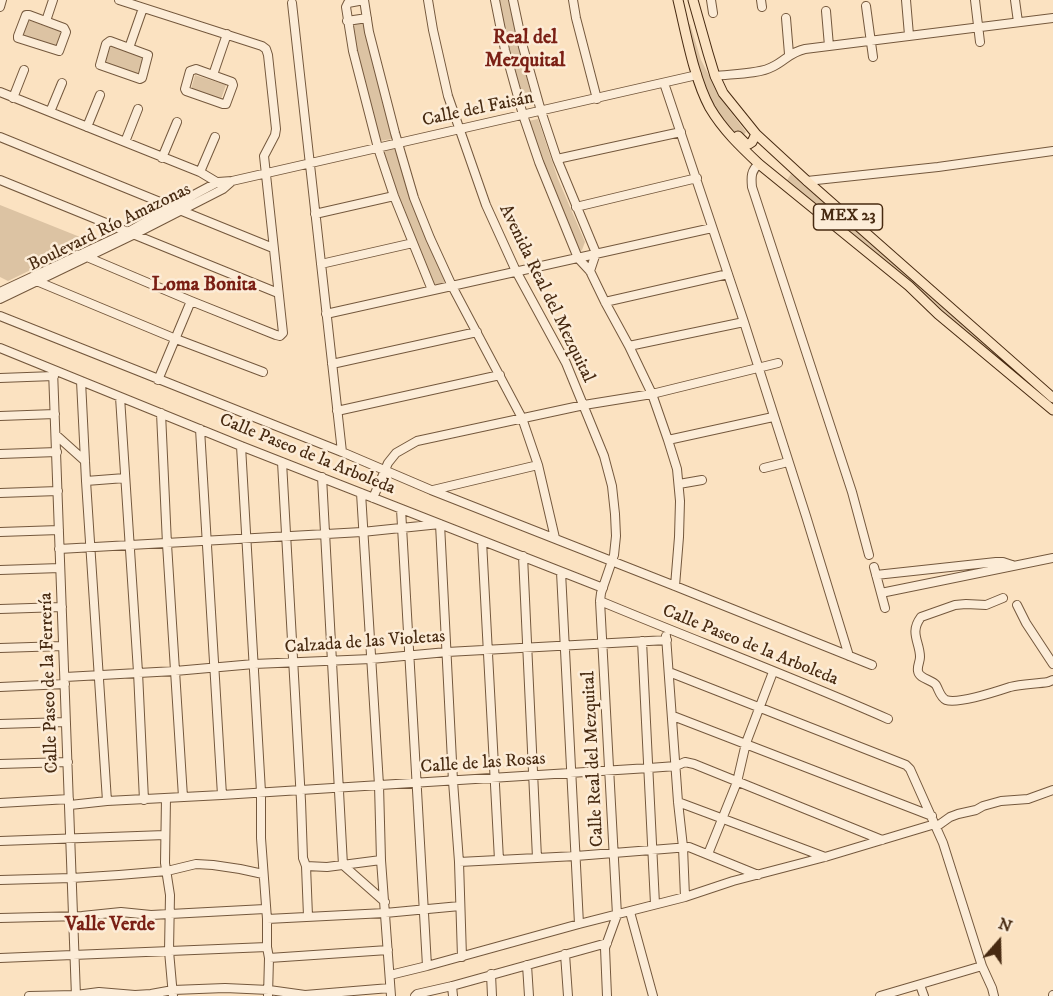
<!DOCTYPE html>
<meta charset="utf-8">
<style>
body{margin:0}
#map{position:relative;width:1053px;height:996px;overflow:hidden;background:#fbe2c1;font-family:"IM FELL DW Pica",serif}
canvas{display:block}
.north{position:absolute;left:969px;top:912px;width:60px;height:60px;-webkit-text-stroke:4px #fcecd7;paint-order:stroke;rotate:20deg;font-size:16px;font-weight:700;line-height:24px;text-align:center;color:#472a11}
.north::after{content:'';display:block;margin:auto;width:21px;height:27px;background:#472a11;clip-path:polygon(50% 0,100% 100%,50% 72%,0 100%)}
</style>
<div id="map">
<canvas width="1053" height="996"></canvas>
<div class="north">N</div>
</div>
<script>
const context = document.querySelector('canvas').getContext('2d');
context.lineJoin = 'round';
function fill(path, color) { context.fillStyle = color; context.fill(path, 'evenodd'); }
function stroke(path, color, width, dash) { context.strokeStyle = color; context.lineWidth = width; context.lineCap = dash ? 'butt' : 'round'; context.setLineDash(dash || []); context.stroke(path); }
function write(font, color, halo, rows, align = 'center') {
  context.font = font + ' "IM FELL DW Pica",serif'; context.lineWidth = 5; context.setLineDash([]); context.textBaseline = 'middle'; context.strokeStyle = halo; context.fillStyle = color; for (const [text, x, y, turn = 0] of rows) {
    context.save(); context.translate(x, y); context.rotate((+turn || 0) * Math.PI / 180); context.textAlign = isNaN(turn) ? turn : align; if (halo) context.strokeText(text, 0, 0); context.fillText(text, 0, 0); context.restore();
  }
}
const green = new Path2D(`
 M 497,0 L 508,0 L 533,103 L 525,106 Z
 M 28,20 L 62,32 L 56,50 L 22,39 Z
 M 364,22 L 368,45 L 392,139 L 379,141 L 364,83 L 351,23 Z
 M 690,24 L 701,60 L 721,99 L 746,132 L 741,139 L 716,115 L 703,85 L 684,26 Z
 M 109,45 L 143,58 L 137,75 L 103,63 Z
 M 195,75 L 226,85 L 220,102 L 190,93 Z
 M 538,119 L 558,179 L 585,242 L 582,250 L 578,253 L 548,183 L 528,121 Z
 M 398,143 L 419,215 L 452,286 L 432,289 L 378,148 Z
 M 791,174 L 1044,394 L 1040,398 L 787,180 Z
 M 0,205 L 90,241 L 8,281 L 0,277 Z`);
const minor = new Path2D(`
 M 364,0 L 369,32 L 395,133 L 414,198 L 430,238 L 452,286 L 522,418 L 538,465 L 555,538
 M 364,0 L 348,3 L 346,7 L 353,51 L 378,148 L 394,196 L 432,290
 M 428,0 L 433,30 L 448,96 L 486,205 L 516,271 L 566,363 L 604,456 L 612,486 L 615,514 L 616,536 L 614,555 L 601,593 L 600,601 L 617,915 L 605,948 L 607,996
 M 495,0 L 505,50 L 523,115 L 539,162 L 578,258 L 590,271 L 605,302 L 629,346 L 652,394 L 668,440 L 677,469 L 680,501 L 679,537 L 675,586
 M 513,0 L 523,47 L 541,111 L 557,159 L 596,253 L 590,271
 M 573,0 L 576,18 L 597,99
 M 711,0 L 713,13
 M 761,0 L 762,7
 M 906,0 L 909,35
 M 975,0 L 980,42
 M 1015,0 L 1018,22
 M 292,3 L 342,452
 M 866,6 L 873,57
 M 0,7 L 2,0
 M 826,11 L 829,46
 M 26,15 L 29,15 L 64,28 L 66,32 L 59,51 L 18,38 L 18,36 Z
 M 786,18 L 789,54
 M 46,21 L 53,0
 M 347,21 L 367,18
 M 110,41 L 148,55 L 142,78 L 140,79 L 100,65 L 106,44 Z
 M 129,48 L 143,8
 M 196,69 L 232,82 L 233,85 L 226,104 L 223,104 L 186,91 L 185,89 L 190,71 Z
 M 213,75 L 227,34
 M 715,76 C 730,74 760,74 772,67 C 785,61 790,52 805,49 L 1053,18
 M 664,83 L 744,322 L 806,516 L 849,656
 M 0,92 L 200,172 L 220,184
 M 13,98 L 24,70
 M 50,112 L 62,83
 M 87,127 L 100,95
 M 0,137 L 273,248
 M 125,142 L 138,109
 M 162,158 L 177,122
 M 557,159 L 681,132
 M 759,164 C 751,170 751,177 752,187 L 852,492 L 869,555
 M 200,172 L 215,137
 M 0,180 L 278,293
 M 807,181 L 938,167 L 1053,151
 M 576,207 L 697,178
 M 315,214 L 394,196
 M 77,255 L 87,257 L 191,301 L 276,335 L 280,336 L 283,333 L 264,156 L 275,135 L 276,129 L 268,55 L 266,49 L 262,46 L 119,0
 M 321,264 L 413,243
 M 34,280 L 176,339 L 263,372
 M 0,292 L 128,232 L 173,206 L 218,182 L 232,181 L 697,75
 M 0,299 L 135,234 L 223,189 L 231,182
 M 605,302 L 728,274
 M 326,314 L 712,228
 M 0,316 L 342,452 L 431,490 L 675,586 L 872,665
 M 629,346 L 744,322
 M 0,348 L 241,446 L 603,588
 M 332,364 L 477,332
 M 53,370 L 76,996
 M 0,378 L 54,376
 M 158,380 L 191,301
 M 81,381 L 86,481 L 107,801
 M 120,397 L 138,672 L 144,800
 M 337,411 L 500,375
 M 161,413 L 167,544 L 183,797
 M 0,416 L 55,414
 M 200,429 L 222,795
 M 56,435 L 85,461
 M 668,440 L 773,417
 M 241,446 L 261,792 L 261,838 L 267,919 L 267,947 L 269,958 L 268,996
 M 0,454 L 57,452
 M 282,462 L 301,801 L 303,858 L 306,866 L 308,916
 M 764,468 L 788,462
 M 322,477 L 343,865 L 385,902
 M 86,481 L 125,478
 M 679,484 L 702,480
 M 433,490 L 538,465
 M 0,493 L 58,491
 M 361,493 L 379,785 L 381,860 L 391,996
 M 373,498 L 388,463 L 396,453 L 417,441 L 584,405 L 652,394 L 778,363
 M 401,509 L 427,966
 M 0,532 L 59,530
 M 482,541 L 499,860
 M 59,549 L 362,532 L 440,524 L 453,781 L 459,862 L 462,957
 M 523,556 L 537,858
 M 874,567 L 885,608
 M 0,570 L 60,568
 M 561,572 L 579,924
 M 876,575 L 996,562 L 1003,562 L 1012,565
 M 881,593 L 1053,558
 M 1003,598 L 986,605 L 966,604 L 955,605 L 921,617 C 909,633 920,642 920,657 C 920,662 917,666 918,671 C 919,679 931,679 936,685 C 939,690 940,697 946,700 C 958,704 998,691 1010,687 C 1022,684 1036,684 1048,682 L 1053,680
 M 600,601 C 696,641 793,677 888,719
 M 1017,605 L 1026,623 L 1053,664
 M 0,609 L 62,607
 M 666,636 L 678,802 L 683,847 L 685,897
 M 642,641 L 655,904
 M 0,648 L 63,646
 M 669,672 L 906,765 L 910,769 L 943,843 L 982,966 L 992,988 L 994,996
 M 65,677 L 175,671 L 254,664 L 371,659 L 447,652 L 667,640
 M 0,687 L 65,684
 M 673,716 L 932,816
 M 0,724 L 66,722
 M 0,764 L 68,762
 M 166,798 L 165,863 L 170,895 L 169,951 L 173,996
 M 678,802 L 825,857
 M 0,803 L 69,799
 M 70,805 L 107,801 L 222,795 L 649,768 L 676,766 L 685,762 L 694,764 L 882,840
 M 936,827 L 950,817 L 958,814 L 976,810 L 983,806 L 1001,801 L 1028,799 L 1053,790
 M 0,841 L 165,835
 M 708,854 L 737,782 L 746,743 L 773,672
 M 459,862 L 576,856 L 689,847 L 758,875
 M 306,866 L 327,867 L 381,860
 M 0,880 L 72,878 L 119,875 L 167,871 L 196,864 L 213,865 L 240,869 L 263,874
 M 630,912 L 653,996
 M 0,918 L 82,916 L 121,912 L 151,915 L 265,909
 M 267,919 L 385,913 L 460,906
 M 565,954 L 568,996
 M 0,958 L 267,947
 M 269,958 L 388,950
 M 527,965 L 529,996
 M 491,974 L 492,996
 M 390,975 L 427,966 L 579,924 L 685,897 L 733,881 L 825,857 L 935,824
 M 920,985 L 924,996
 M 452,986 L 453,996
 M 29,996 L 76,995 L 99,992 L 135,995 L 151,994 L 173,990 L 225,988 L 269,990 L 305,995 L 390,988
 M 415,996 L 417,994 L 452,986 L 607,943
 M 880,996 L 982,966
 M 1053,996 L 1053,995`);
const major = new Path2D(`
 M 678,0 C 686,33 694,79 710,108 C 723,130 741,147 759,164 L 909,286 L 938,314 L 1053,410
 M 693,0 L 708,53 L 715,76 L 723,93 L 756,134 L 807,181 L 1053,398
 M 738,136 L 745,143 L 749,144 L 752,142 L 756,134`);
const shields = [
 [848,217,69]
];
const shieldNames = [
 ["MEX 23",848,217]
];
const streetNames = [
 ["Calle del Faisán",478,110,-12],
 ["Boulevard Río Amazonas",110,228,-26],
 ["Avenida Real del Mezquital",546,294,64],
 ["Calle Paseo de la Arboleda",307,455,22],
 ["Calzada de las Violetas",365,643,-4],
 ["Calle Paseo de la Arboleda",750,646,22],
 ["Calle Paseo de la Ferrería",50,683,-92],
 ["Calle Real del Mezquital",594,759,-93],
 ["Calle de las Rosas",483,764,-4]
];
const neighbourhoodNames = [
 ["Real del",525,39],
 ["Mezquital",525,62],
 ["Loma Bonita",204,286],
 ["Valle Verde",110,926]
];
fill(green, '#dcc3a3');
stroke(minor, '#74583d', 10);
stroke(major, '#472a11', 11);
stroke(minor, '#fcecd7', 8);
stroke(major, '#fbe2c1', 9);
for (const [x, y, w] of shields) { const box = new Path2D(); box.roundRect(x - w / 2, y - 13, w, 26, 4.5); context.fillStyle = '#fcecd7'; context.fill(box); stroke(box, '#472a11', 1.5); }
write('bold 16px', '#472a11', null, shieldNames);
write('18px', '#472a11', '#fcecd7', streetNames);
write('bold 20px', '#7a1f14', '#fcecd7', neighbourhoodNames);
</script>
